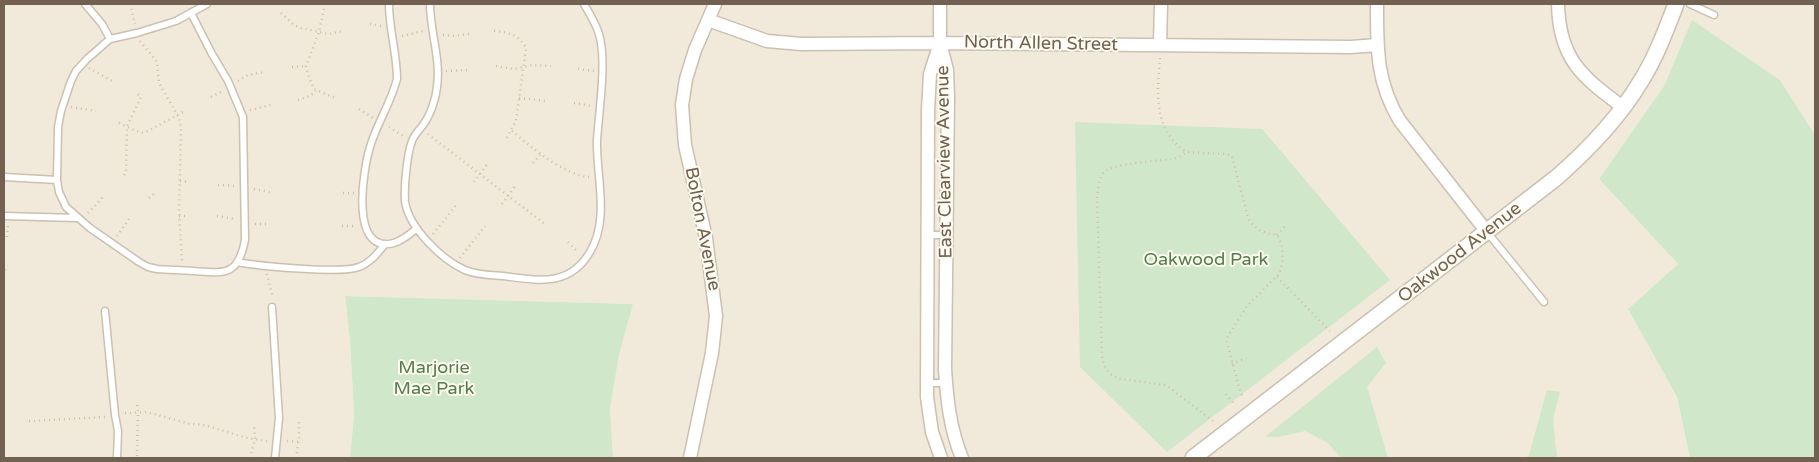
<!DOCTYPE html>
<style>
body{margin:0}
#map{position:relative;width:1819px;height:462px;overflow:hidden;background:#faf6ea;font-family:"Varela Round",sans-serif}
canvas{display:block}
.frame{position:absolute;inset:0;border:5px solid #726150;pointer-events:none}
</style>
<div id="map">
<canvas width="1819" height="462"></canvas>
<div class="frame"></div>
</div>
<script>
const context = document.querySelector('canvas').getContext('2d');
context.lineJoin = 'round';
function fill(path, color) { context.fillStyle = color; context.fill(path, 'evenodd'); }
function stroke(path, color, width, dash) { context.strokeStyle = color; context.lineWidth = width; context.lineCap = dash ? 'butt' : 'round'; context.setLineDash(dash || []); context.stroke(path); }
function write(font, color, halo, rows, align = 'center') {
  context.font = font + ' "Varela Round",sans-serif'; context.lineWidth = 4; context.setLineDash([]); context.textBaseline = 'middle'; context.strokeStyle = halo; context.fillStyle = color; for (const [text, x, y, turn = 0] of rows) {
    context.save(); context.translate(x, y); context.rotate((+turn || 0) * Math.PI / 180); context.textAlign = isNaN(turn) ? turn : align; if (halo) context.strokeText(text, 0, 0); context.fillText(text, 0, 0); context.restore();
  }
}
const residential = new Path2D(`
 M 4,4 L 1815,4 L 1815,135 L 1780,80 L 1692,21 L 1664,86 L 1599,179 L 1678,264 L 1628,309 L 1677,397 L 1690,458 L 613,458 L 610,409 L 619,355 L 633,304 L 345,296 L 350,341 L 354,414 L 350,458 L 4,458 Z`);
const green = new Path2D(`
 M 1692,20 L 1780,80 L 1815,135 L 1815,458 L 1690,458 L 1677,397 L 1628,309 L 1678,264 L 1599,179 L 1664,86 Z
 M 1075,122 L 1262,129 L 1390,280 L 1167,452 L 1080,367 Z
 M 345,296 L 633,304 L 619,355 L 610,409 L 613,458 L 350,458 L 354,414 L 350,341 Z
 M 1377,347 L 1386,363 L 1367,387 L 1388,458 L 1341,458 L 1328,443 L 1305,431 L 1278,437 L 1265,437 Z
 M 1547,390 L 1560,392 L 1553,418 L 1557,458 L 1525,458 L 1529,455 Z`);
const path = new Path2D(`
 M 130,4 L 135,24
 M 325,4 L 319,32 L 306,66 L 308,75 L 314,89 L 335,98
 M 281,13 L 294,25 L 301,28 L 328,34 L 343,31
 M 370,24 L 381,26
 M 494,31 C 509,32 519,35 526,48 L 516,121 L 505,141
 M 443,35 L 452,36 L 469,34
 M 402,36 L 423,31
 M 140,41 L 157,62 L 159,83 L 179,118 L 181,128 L 179,209 L 182,261
 M 1160,58 C 1157,93 1153,130 1186,152
 M 496,66 L 514,69 L 532,65 L 551,66
 M 292,67 L 306,66
 M 89,68 L 112,81
 M 578,69 L 594,71
 M 446,71 L 471,70
 M 238,81 L 248,75 L 265,72
 M 211,97 L 223,91
 M 519,98 L 547,101
 M 298,100 L 310,96 L 316,91
 M 574,103 L 592,106
 M 71,107 L 96,111
 M 359,109 L 373,118
 M 250,110 L 271,105
 M 119,123 L 136,131 L 144,133 L 185,111
 M 389,127 L 405,137
 M 512,131 C 531,147 564,175 589,177
 M 428,134 L 546,225
 M 533,163 L 540,155
 M 124,175 L 126,172 L 127,126 L 141,97 L 135,92
 M 180,181 L 190,182
 M 474,182 L 488,163
 M 218,185 L 236,186
 M 254,189 L 270,192
 M 343,193 L 354,193
 M 149,198 L 154,194
 M 502,204 L 516,185
 M 88,213 L 104,196
 M 179,216 L 189,216
 M 217,216 L 235,219
 M 255,224 L 269,224
 M 342,226 L 356,226
 M 433,234 L 457,204
 M 1277,235 L 1286,225
 M 117,236 L 129,219
 M 7,237 L 8,225
 M 568,242 L 578,252
 M 460,258 L 485,226
 M 267,274 L 273,298
 M 4,275 L 6,267
 M 1277,277 L 1330,331
 M 1232,364 L 1246,358
 M 1226,394 L 1234,404
 M 137,405 L 138,412 L 137,458
 M 125,413 L 147,412 L 190,424 L 205,425 L 247,438 L 267,441
 M 29,421 L 106,417
 M 1213,421 L 1166,385 L 1120,379 C 1107,375 1103,366 1102,354 L 1097,199 C 1098,190 1098,179 1104,172 C 1111,164 1161,160 1174,159 L 1181,156 L 1186,152 L 1226,154 L 1232,156 L 1248,218 C 1255,230 1263,233 1277,235 C 1284,245 1284,262 1279,274 L 1247,306 L 1227,338 L 1227,342 L 1240,391 L 1243,398
 M 287,441 L 299,442
 M 250,458 L 255,439 L 254,424
 M 296,458 L 299,438 L 299,422`);
const service = new Path2D(`
 M 85,4 L 102,24 L 110,39
 M 389,4 C 389,29 397,54 397,79 C 391,103 377,123 370,147 C 363,170 349,255 394,243 C 403,240 409,235 416,229
 M 430,4 C 430,31 441,59 437,87 C 436,98 431,113 425,122 C 421,129 415,133 412,141 C 407,154 404,187 405,201 C 408,227 442,260 465,270 C 476,275 491,275 503,276 C 537,280 569,288 590,252 C 610,219 596,176 597,140 C 599,111 607,60 599,34 C 596,24 589,13 584,4
 M 1690,4 L 1714,15
 M 191,13 L 212,54 L 228,81 L 243,117 L 245,240 C 238,277 224,273 193,271 C 181,270 169,270 157,269 L 148,267 L 139,262 L 90,228 L 66,207 L 59,192 L 57,180 L 58,127 L 61,111 L 71,81 L 76,71 L 87,59 L 110,39 L 137,33 L 176,21 L 207,4
 M 4,177 L 57,180
 M 4,216 L 77,218
 M 1487,232 L 1544,302
 M 928,235 L 947,235
 M 237,262 C 258,266 342,274 359,267 C 370,263 378,253 385,244
 M 272,307 L 279,418 L 275,458
 M 105,311 L 115,415 L 118,431 L 117,458
 M 927,383 L 946,383`);
const minor = new Path2D(`
 M 940,4 L 940,43 L 947,70 L 948,97 L 945,369 C 947,400 950,429 962,458
 M 1377,4 C 1377,48 1376,82 1400,121 L 1487,232
 M 1558,4 C 1559,59 1582,77 1624,108
 M 708,20 L 767,41 L 801,44 L 940,43 L 1351,47 L 1377,45
 M 940,43 L 930,74 L 928,110 L 927,397 L 932,432 L 941,458
 M 1160,45 L 1161,4
 M 690,458 L 712,353 L 716,316 L 706,238 L 685,145 L 682,105 L 686,79 L 695,50 L 715,4`);
const tertiary = new Path2D(`
 M 1193,458 L 1556,178 C 1588,150 1619,118 1641,81 C 1656,57 1666,30 1676,4`);
const streetNames = [
 ["North Allen Street",1041,44,1],
 ["East Clearview Avenue",945,162,-91],
 ["Bolton Avenue",702,229,79],
 ["Oakwood Avenue",1460,253,-38]
];
const parkNames = [
 ["Oakwood Park",1206,260],
 ["Marjorie",434,368],
 ["Mae Park",434,389]
];
fill(residential, '#f1e9d9');
fill(green, '#d1e7ca');
stroke(service, '#cbc0b1', 9);
stroke(minor, '#cbc0b1', 15);
stroke(tertiary, '#cbc0b1', 18);
stroke(path, '#d2bea8', 2.5, [1, 4]);
stroke(service, '#fff', 6);
stroke(minor, '#fff', 12);
stroke(tertiary, '#fff', 15);
write('18px', '#726150', '#fdfaf0', streetNames);
write('18px', '#547c4d', '#fdfaf0', parkNames);
</script>
